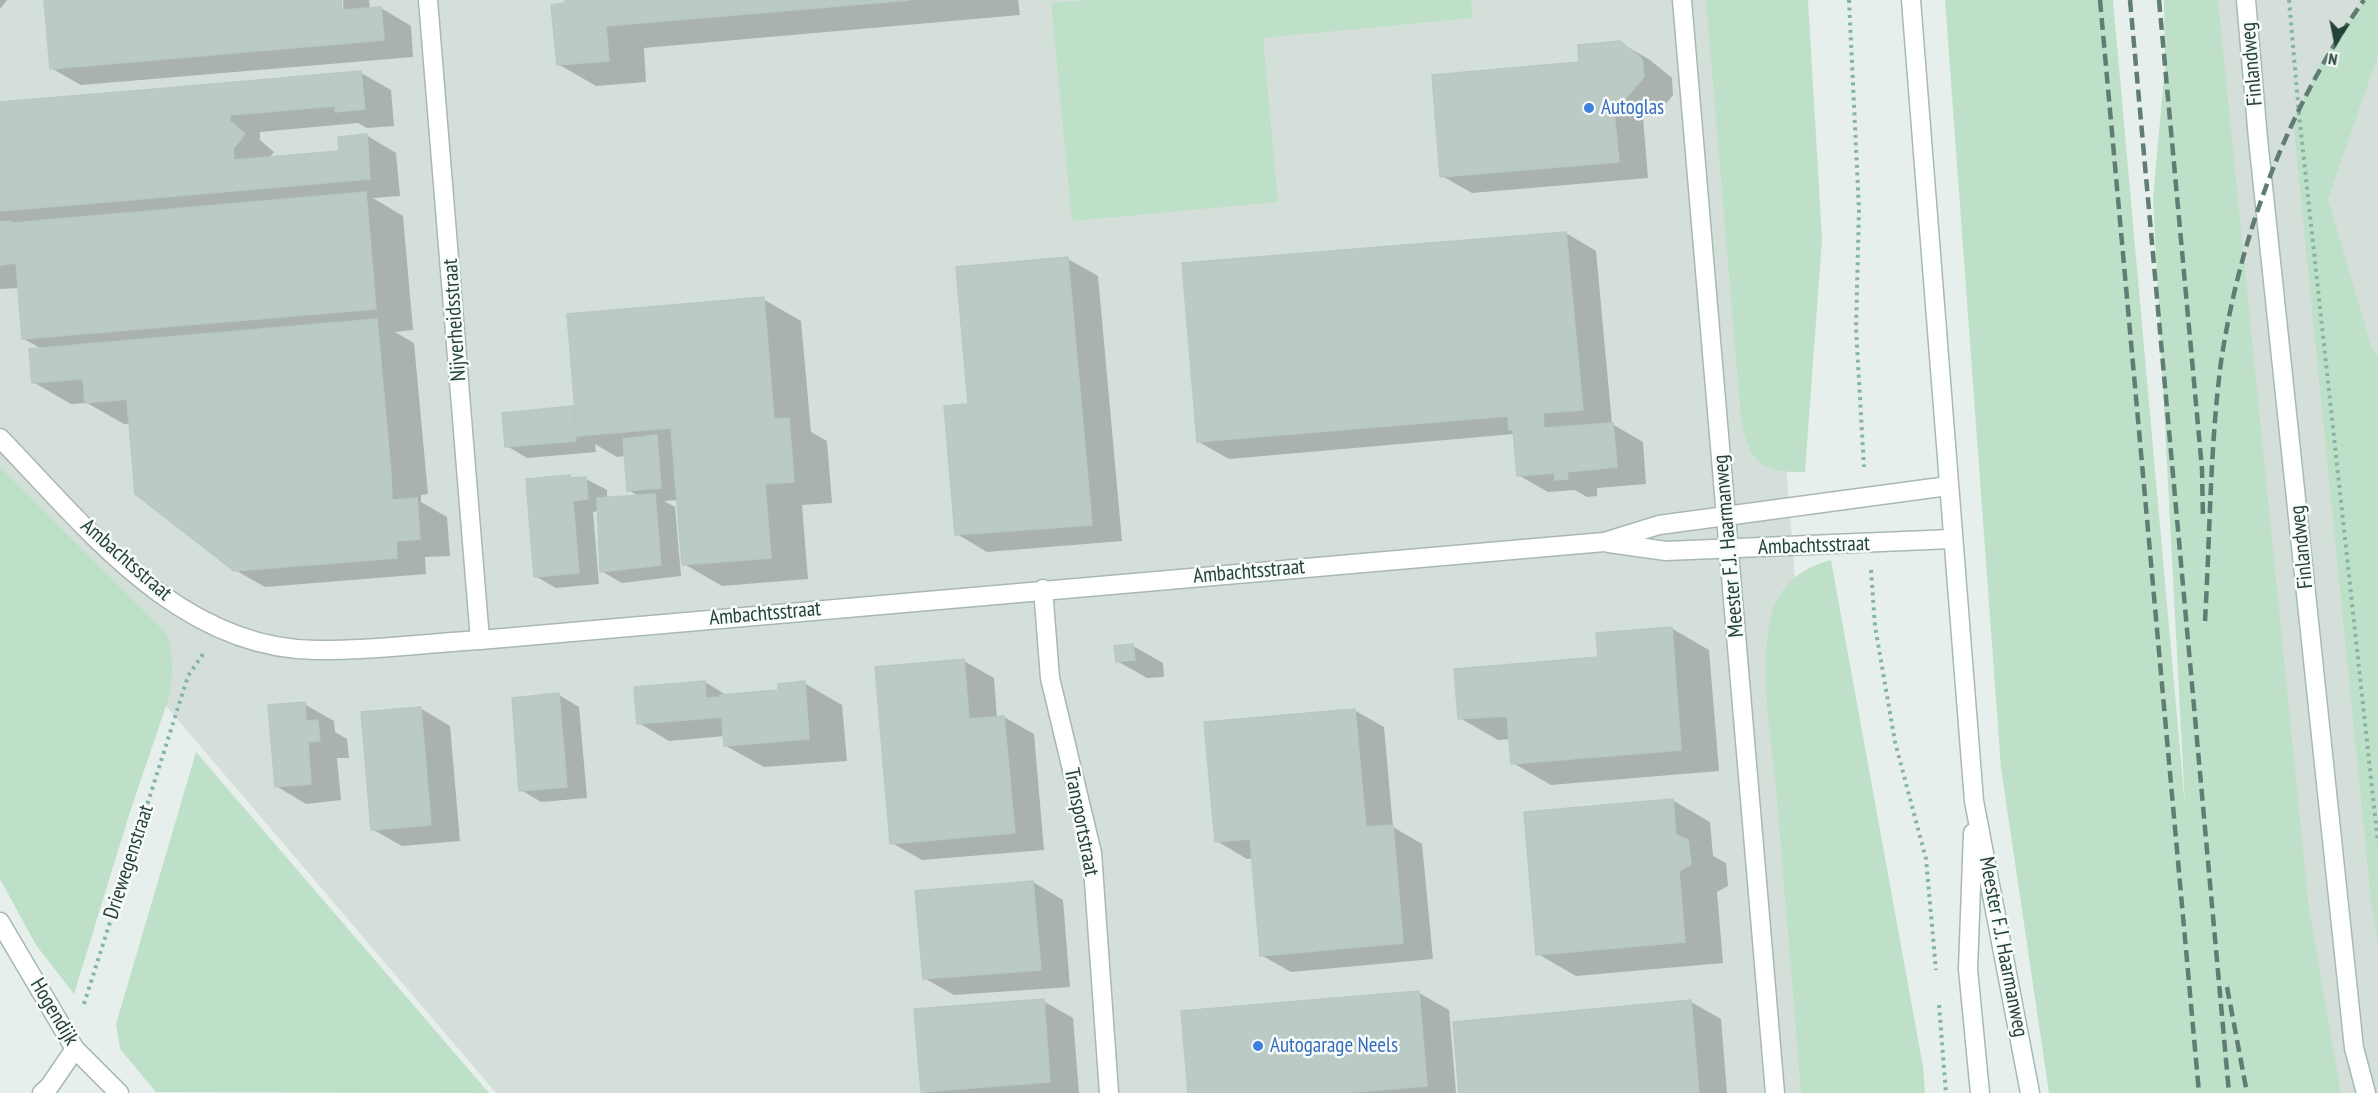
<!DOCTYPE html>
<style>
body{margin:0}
#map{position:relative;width:2378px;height:1093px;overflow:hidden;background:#e6efeb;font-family:"PT Sans Narrow",sans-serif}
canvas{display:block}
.north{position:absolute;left:2306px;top:12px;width:60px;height:60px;-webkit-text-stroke:4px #f7fbf9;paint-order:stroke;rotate:190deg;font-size:16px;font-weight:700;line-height:24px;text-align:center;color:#24423a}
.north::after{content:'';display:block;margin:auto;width:21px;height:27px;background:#24423a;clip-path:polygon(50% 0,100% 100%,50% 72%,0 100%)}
</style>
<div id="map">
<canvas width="2378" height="1093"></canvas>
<div class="north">N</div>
</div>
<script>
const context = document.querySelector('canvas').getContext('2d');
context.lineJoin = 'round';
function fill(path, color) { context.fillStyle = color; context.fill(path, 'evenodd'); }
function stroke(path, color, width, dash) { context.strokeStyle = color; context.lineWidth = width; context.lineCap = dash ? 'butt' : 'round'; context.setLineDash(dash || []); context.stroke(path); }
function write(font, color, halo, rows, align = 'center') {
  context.font = font + ' "PT Sans Narrow",sans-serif'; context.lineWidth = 5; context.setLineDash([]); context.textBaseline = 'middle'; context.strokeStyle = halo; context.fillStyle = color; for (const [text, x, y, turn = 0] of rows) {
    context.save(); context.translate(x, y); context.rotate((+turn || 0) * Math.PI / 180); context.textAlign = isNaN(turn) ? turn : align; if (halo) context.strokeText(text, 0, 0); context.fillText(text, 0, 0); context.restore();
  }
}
const built = new Path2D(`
 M 0,0 L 1749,0 L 1836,1093 L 496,1093 L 0,511 Z
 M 2195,0 L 2378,0 L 2378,1093 L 2254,1093 Z`);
const green = new Path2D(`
 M 1088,0 L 1471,0 L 1473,18 L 1263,38 L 1278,202 L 1072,221 L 1051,3 Z
 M 1706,0 L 1808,0 L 1822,239 L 1805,472 C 1759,473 1750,462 1741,419 Z
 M 1945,0 L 2113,0 L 2185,806 L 2153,198 L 2165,67 L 2164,0 L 2218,0 L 2309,909 L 2341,1093 L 2049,1093 L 2001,768 Z
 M 2365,0 L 2378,0 L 2378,55 L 2328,199 L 2371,346 L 2378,357 L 2378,942 L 2371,901 L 2293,120 L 2324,57 Z
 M 0,467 L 167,634 C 173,651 173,676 170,694 L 129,815 L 74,994 L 36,945 L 0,879 Z
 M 1831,560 L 1923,1067 L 1925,1093 L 1801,1093 C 1793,991 1784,890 1776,788 C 1771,734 1759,675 1770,620 C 1777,587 1800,568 1831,560 Z
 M 196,752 L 489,1093 L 156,1092 L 120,1049 L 116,1024 Z`);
const shadow = new Path2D(`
 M 0,0 L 7,0 L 0,9 Z
 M 46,0 L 340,0 L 342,18 L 344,17 L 343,0 L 369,0 L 370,9 L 381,8 L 411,26 L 413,57 L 81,85 L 51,68 Z
 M 567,0 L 1018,0 L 1020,15 L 644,48 L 646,82 L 596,86 L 558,64 Z
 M 1619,42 L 1650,60 L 1672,78 L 1673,95 L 1656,116 L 1643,117 L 1648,178 L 1472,193 L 1442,176 Z
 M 361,73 L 391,90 L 394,126 L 367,128 L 358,123 L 260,132 L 260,140 L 274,152 L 269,158 L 340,152 L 366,135 L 396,153 L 400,196 L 373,198 L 403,216 L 413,330 L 395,332 L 414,343 L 428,494 L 421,495 L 421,502 L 447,517 L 450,556 L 425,557 L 426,574 L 265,587 L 235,570 L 131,424 L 124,424 L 87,403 L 71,404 L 33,382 L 42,349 L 24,339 L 19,288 L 0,289 L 0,104 Z
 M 1566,233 L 1596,251 L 1612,424 L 1643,442 L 1646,484 L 1597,488 L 1597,496 L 1587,497 L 1575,490 L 1548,492 L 1518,475 L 1514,434 L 1229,459 L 1199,442 Z
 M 1068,259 L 1098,276 L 1122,541 L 987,552 L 957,534 L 970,405 Z
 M 763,299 L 801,321 L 811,432 L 827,441 L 832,503 L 802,505 L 808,579 L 722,586 L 684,564 L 678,500 L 664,501 L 675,507 L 681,576 L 622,583 L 601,571 L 599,511 L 593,512 L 599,584 L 556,588 L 535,576 L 570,476 L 575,479 L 586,479 L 607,490 L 607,499 L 639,496 L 628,490 L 625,456 L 617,457 L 595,444 L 596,452 L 527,458 L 507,446 L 572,408 L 577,411 Z
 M 1671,628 L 1709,650 L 1719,771 L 1551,785 L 1513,763 L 1511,739 L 1498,740 L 1460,718 Z
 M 1133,646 L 1163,663 L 1164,677 L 1147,678 L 1117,661 Z
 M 964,661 L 994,678 L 997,718 L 1004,717 L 1034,734 L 1044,850 L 922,860 L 892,843 Z
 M 705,682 L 728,696 L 780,691 L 804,683 L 842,705 L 847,761 L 764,767 L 726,746 L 725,736 L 669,741 L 639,723 Z
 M 559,695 L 579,707 L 587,798 L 541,802 L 521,790 Z
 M 304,704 L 334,721 L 335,732 L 347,739 L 349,758 L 337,758 L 341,800 L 306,804 L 276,786 Z
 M 420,708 L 450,726 L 460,841 L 402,846 L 372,829 Z
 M 1354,710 L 1384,727 L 1393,827 L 1422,844 L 1433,959 L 1291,972 L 1261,955 L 1253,858 L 1247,859 L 1217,841 Z
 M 1672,800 L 1710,822 L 1713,856 L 1726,863 L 1728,886 L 1717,892 L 1723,963 L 1576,976 L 1538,954 Z
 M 1033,882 L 1063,900 L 1070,987 L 954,995 L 924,978 Z
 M 1419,993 L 1449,1010 L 1456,1093 L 1189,1093 Z
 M 1043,1001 L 1073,1018 L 1079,1093 L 926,1093 L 922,1091 Z
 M 1691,1002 L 1721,1019 L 1727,1093 L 1460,1093 Z`);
const building = new Path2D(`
 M 44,0 L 341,0 L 342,10 L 381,7 L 384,40 L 50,69 Z
 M 565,0 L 910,0 L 606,26 L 609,61 L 557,65 L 551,5 L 565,3 Z
 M 1620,41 L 1642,59 L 1644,77 L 1625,99 L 1613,100 L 1619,162 L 1440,177 L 1432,75 L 1579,62 L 1578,45 Z
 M 361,71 L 365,109 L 335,112 L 335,106 L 230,115 L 230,121 L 245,134 L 233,149 L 234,160 L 339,151 L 338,137 L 367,134 L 370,179 L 153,198 L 144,90 Z
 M 144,90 L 153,198 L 0,211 L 0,102 Z
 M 366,192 L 376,309 L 22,339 L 16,263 L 0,265 L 0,222 L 11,221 L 12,223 Z
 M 1566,232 L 1583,410 L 1543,413 L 1544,428 L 1613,423 L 1617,467 L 1567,472 L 1568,479 L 1555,480 L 1554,473 L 1517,476 L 1513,430 L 1509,430 L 1508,416 L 1197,442 L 1182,263 Z
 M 1068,257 L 1092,525 L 955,535 L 944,406 L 968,404 L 956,267 Z
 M 764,297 L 774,419 L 789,418 L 794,482 L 765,484 L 771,558 L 682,565 L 671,428 L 577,436 L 567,314 Z
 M 377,319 L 391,473 L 248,486 L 240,389 L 85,403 L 83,379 L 32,383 L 29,349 Z
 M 240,389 L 248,486 L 391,473 L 392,500 L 417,498 L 420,539 L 396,541 L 397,558 L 234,571 L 135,494 L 127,399 Z
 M 573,406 L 576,441 L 505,447 L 502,413 Z
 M 657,435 L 661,488 L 627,491 L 623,439 Z
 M 570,475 L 571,478 L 586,477 L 588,499 L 573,501 L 579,573 L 534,577 L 526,479 Z
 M 655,494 L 661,565 L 600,572 L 597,498 Z
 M 1672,627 L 1681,750 L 1511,764 L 1507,716 L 1458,719 L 1454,669 L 1598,657 L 1596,633 Z
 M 1133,644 L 1135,660 L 1116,662 L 1114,646 Z
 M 964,659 L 979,836 L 890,844 L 875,667 Z
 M 705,681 L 706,698 L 720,697 L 722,717 L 637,724 L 634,687 Z
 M 805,681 L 809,739 L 724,746 L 720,695 L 778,690 L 778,684 Z
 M 559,693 L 567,787 L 519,791 L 512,698 Z
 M 305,702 L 306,721 L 318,720 L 320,741 L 308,742 L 311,784 L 275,787 L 268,705 Z
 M 421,707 L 431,825 L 371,830 L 361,712 Z
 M 1355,709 L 1366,827 L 1393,825 L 1403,943 L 1260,956 L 1250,839 L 1215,842 L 1204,722 Z
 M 1004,716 L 1015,833 L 979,836 L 969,719 Z
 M 1673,799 L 1676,835 L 1688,840 L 1691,864 L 1679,871 L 1685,942 L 1536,955 L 1524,812 Z
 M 1033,881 L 1041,970 L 923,979 L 915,891 Z
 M 1419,991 L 1427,1086 L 1344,1093 L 1188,1093 L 1181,1011 Z
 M 1044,999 L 1050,1082 L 921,1092 L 914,1009 Z
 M 1691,1000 L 1699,1093 L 1459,1093 L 1453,1022 Z`);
const path = new Path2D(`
 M 1849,0 L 1859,210 L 1856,329 L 1864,467
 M 2289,0 L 2299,114 L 2378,843
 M 1871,570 L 1875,626 L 1895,742 L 1926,859 L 1936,970
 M 84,1004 L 188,676 L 203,654
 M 1939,1005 L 1946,1093`);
const street = new Path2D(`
 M 428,0 L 480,640
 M 1682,0 L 1775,1093
 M 0,438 C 87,528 179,649 316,650 C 370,651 426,643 480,640 L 1604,542 L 1659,525 L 1948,486
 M 1609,543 L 1666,551 L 1952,539
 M 1043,589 L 1050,678 L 1092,853 L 1109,1093
 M 0,922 L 75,1049 L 119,1093
 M 42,1093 L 49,1087 L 75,1049`);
const secondary = new Path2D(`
 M 1911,0 L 1974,801 L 2030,1093
 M 2246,0 L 2258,139 L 2354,1048 L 2366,1093
 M 1973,833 L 1968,969 L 1980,1093`);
const rail = new Path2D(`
 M 2100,0 L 2199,1093
 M 2130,0 L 2229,1093
 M 2159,0 L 2202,469 L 2203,520
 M 2205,621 C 2210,536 2210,446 2221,362 C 2240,234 2289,105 2364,0
 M 2227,987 L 2247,1093`);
const markers = [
 [1589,108,6,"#3f7fe0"],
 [1258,1046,6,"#3f7fe0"]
];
const streetNames = [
 ["Finlandweg",2252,64,-95],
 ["Nijverheidsstraat",455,320,-94],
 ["Meester F.J. Haarmanweg",1729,546,-95],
 ["Ambachtsstraat",1814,546,-2],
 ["Finlandweg",2302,547,-96],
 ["Ambachtsstraat",126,560,41],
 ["Ambachtsstraat",1249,572,-5],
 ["Ambachtsstraat",765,614,-5],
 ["Transportstraat",1081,822,79],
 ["Driewegenstraat",129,862,-72],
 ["Meester F.J. Haarmanweg",2003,947,79],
 ["Hogendijk",54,1012,59]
];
const shopNames = [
 ["Autoglas",1601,108],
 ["Autogarage Neels",1270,1046]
];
fill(built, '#d4dfda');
fill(green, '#bfe0c8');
fill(shadow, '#0003');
fill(building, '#bbcac4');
stroke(building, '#b8c9c2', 1.5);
stroke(street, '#a8b8b2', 21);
stroke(secondary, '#a4bbb3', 21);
stroke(path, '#86b3a5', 4, [3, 4.5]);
stroke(street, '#fff', 18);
stroke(secondary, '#fff', 18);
stroke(rail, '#5f7d75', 4.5, [12, 6]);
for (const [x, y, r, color] of markers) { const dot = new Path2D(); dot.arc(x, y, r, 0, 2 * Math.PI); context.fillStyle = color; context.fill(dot); stroke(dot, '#f7fbf9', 2); }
write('21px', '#24423a', '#f7fbf9', streetNames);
write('21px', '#366cbe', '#f7fbf9', shopNames, 'left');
</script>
